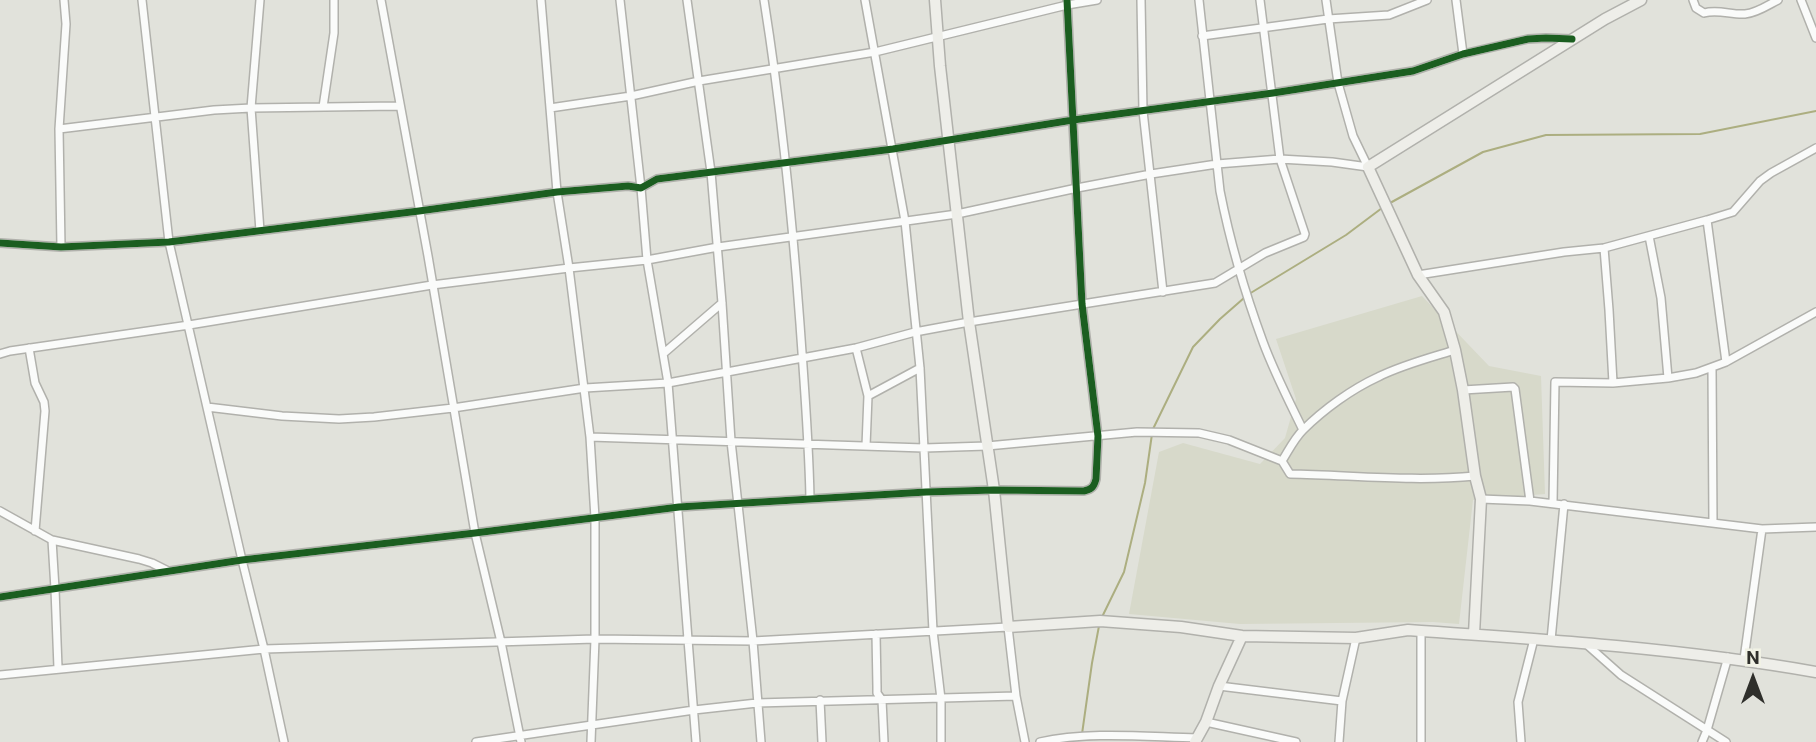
<!DOCTYPE html>
<style>
body{margin:0}
#map{position:relative;width:1816px;height:742px;overflow:hidden;background:#e1e2db;font-family:Roboto,sans-serif}
canvas{display:block}
.north{position:absolute;left:1718px;top:644px;width:70px;height:70px;-webkit-text-stroke:5px #f1f2e5;paint-order:stroke;rotate:0deg;font-size:19px;font-weight:700;line-height:28px;text-align:center;color:#2f2f2b}
.north::after{content:'';display:block;margin:auto;width:24px;height:32px;background:#2f2f2b;clip-path:polygon(50% 0,100% 100%,50% 72%,0 100%)}
</style>
<div id="map">
<canvas width="1816" height="742"></canvas>
<div class="north">N</div>
</div>
<script>
const context = document.querySelector('canvas').getContext('2d');
context.lineJoin = 'round';
function fill(path, color) { context.fillStyle = color; context.fill(path, 'evenodd'); }
function stroke(path, color, width, dash) { context.strokeStyle = color; context.lineWidth = width; context.lineCap = dash ? 'butt' : 'round'; context.setLineDash(dash || []); context.stroke(path); }
const built = new Path2D(`
 M 1422,296 L 1489,366 L 1541,376 L 1545,494 L 1473,500 L 1459,624 L 1433,622 L 1240,624 L 1129,614 L 1159,452 L 1183,443 L 1260,464 L 1285,438 L 1296,399 L 1276,339 Z`);
const stream = new Path2D(`
 M 1390,203 L 1483,152 L 1546,135 L 1700,134 L 1816,111
 M 1249,294 L 1346,235 L 1382,208
 M 1153,429 L 1193,347 L 1220,319 L 1244,298
 M 1102,617 L 1124,572 L 1145,483 L 1152,434
 M 1082,734 L 1092,663 L 1099,626`);
const street = new Path2D(`
 M 142,0 L 169,242 L 242,560 L 264,649 L 284,742
 M 381,0 L 428,256 L 475,533 L 501,642 L 521,742
 M 541,0 L 557,192 L 569,268 L 590,437 L 595,518 L 595,639 L 591,742
 M 620,0 L 641,188 L 647,260 L 668,383 L 696,742
 M 687,0 L 711,172 L 722,303 L 731,441 L 753,641 L 761,742
 M 764,0 C 781,107 792,215 800,324 C 804,382 809,441 810,499
 M 865,0 L 905,221 L 920,368 L 933,631 L 941,699 L 941,742
 M 1141,0 L 1143,111 L 1163,292
 M 1199,0 L 1220,191 C 1230,242 1245,293 1263,342 C 1274,372 1289,401 1303,430
 M 1326,0 L 1338,83 L 1353,136 L 1368,167
 M 1456,0 L 1463,54
 M 1693,0 L 1696,8 L 1704,13 C 1718,9 1731,15 1745,14 C 1757,13 1768,5 1778,0
 M 1801,0 L 1816,38
 M 1202,36 L 1328,19 L 1389,15 L 1427,0
 M 323,107 L 334,33 L 334,0
 M 550,108 L 631,96 L 699,81 L 875,52 L 1067,5 L 1097,0
 M 59,129 L 214,110 L 251,108 L 399,106
 M 1707,220 L 1726,362
 M 260,231 L 251,108 L 260,0
 M 1649,236 L 1661,298 L 1668,378
 M 0,243 L 61,247 L 169,242 L 419,211 L 557,192 L 628,186 L 641,188 L 657,179 L 893,149 L 1073,120 L 1273,93 L 1413,71 L 1463,54 L 1528,39 L 1546,38 L 1572,39
 M 61,247 L 59,129 L 66,24 L 64,0
 M 1604,248 L 1609,310 L 1613,383
 M 1418,275 L 1564,252 L 1604,248 L 1707,220 L 1733,212 L 1760,181 L 1771,173 L 1816,148
 M 29,348 L 35,383 L 44,402 L 45,411 L 35,531
 M 856,348 L 868,396 L 866,446
 M 664,353 L 722,303
 M 0,354 L 10,351 L 189,325 L 432,285 L 569,268 L 647,260 L 718,247 L 957,214 L 1077,188 L 1151,174 L 1217,164 L 1280,159 L 1332,162 L 1368,167
 M 1712,368 L 1713,523
 M 1463,390 L 1513,387 L 1515,389 L 1530,501
 M 868,396 L 920,368
 M 207,407 L 282,416 L 339,419 L 374,417 L 453,408 L 585,388 L 668,383 L 856,348 L 915,332 L 969,322 L 1215,283 L 1265,253 L 1304,237 L 1305,234 L 1280,159 L 1260,0
 M 590,437 L 924,448 L 987,446 L 1137,432 L 1199,433 L 1229,440 L 1282,461 L 1290,474 C 1351,475 1414,482 1475,476
 M 1282,461 C 1289,450 1294,439 1303,430 C 1324,409 1352,389 1378,377 C 1402,365 1429,358 1455,350
 M 1481,499 L 1530,501 L 1762,529 L 1744,659
 M 1553,503 L 1555,382 L 1613,383 L 1668,378 L 1696,373 L 1726,362 L 1816,312
 M 0,511 L 52,540 L 55,589 L 58,668
 M 1762,529 L 1816,527
 M 52,540 L 139,559 L 152,563 L 168,571
 M 0,597 L 242,560 L 475,533 L 679,507 L 926,492 L 994,490 L 1084,491 C 1092,489 1094,487 1096,479 L 1098,436 L 1082,304 L 1067,0
 M 876,634 L 877,687 L 877,693 L 882,700 L 884,742
 M 1551,640 L 1564,504
 M 1585,643 L 1621,675 L 1726,742
 M 0,675 L 264,649 L 595,639 L 753,641 L 1008,627 L 1016,696 L 1025,742
 M 1219,686 L 1342,701
 M 820,700 L 822,742
 M 1206,722 L 1296,742
 M 476,742 L 694,710 L 757,703 L 1016,696
 M 1040,742 C 1088,731 1147,737 1197,738
 M 1339,742 L 1342,701 L 1356,638
 M 1421,742 L 1421,631
 M 1521,742 L 1518,702 L 1534,639
 M 1702,742 L 1707,730 L 1728,657`);
const secondary = new Path2D(`
 M 935,0 L 940,66 L 969,322 L 994,490 L 1008,627 L 1100,621 L 1181,627 L 1242,636 L 1356,638 L 1408,630 L 1421,631 C 1553,640 1685,649 1816,672
 M 1474,634 L 1481,499 L 1475,476 L 1463,390 L 1455,350 L 1444,312 L 1418,275 L 1368,167 L 1605,19 L 1641,0
 M 1195,742 L 1206,722 L 1219,686 L 1242,636`);
const cycleway = new Path2D(`
 M 0,243 L 61,247 L 169,242 L 419,211 L 557,192 L 628,186 L 641,188 L 657,179 L 893,149 L 1073,120 L 1273,93 L 1413,71 L 1463,54 L 1528,39 L 1546,38 L 1572,39
 M 0,597 L 242,560 L 475,533 L 679,507 L 926,492 L 994,490 L 1084,491 C 1092,489 1094,487 1096,479 L 1098,436 L 1082,304 L 1067,0`);
fill(built, '#d7d9ca');
stroke(stream, '#acae80', 2);
stroke(street, '#b1b1ac', 10);
stroke(secondary, '#b1b1ac', 13);
stroke(street, '#fafbfa', 7);
stroke(secondary, '#eeeee9', 10);
stroke(cycleway, '#1b5e20', 7);
</script>
